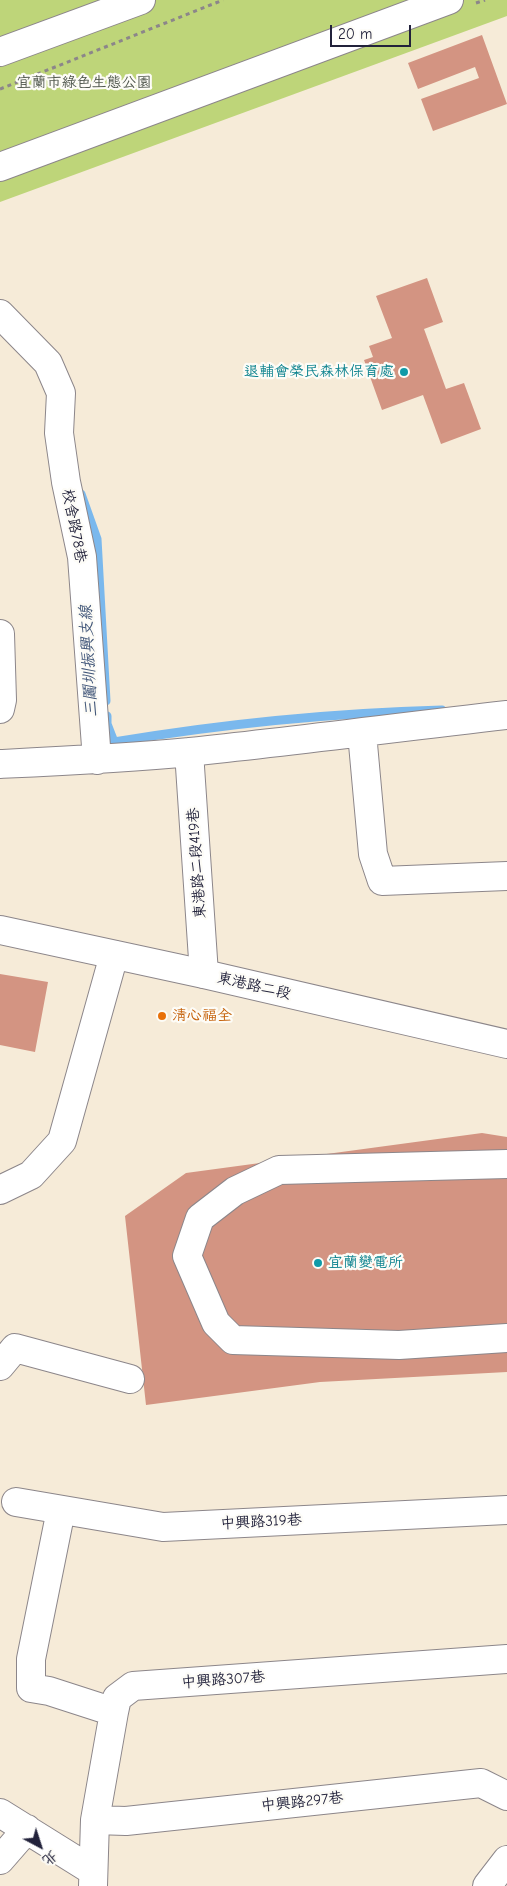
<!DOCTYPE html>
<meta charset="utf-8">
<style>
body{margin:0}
#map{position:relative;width:507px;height:1886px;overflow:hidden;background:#f6ebd8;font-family:"Comic Neue","LXGW WenKai TC",sans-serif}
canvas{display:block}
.north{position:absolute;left:15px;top:1821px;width:50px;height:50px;-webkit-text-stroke:4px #fdfcf7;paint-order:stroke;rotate:140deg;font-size:14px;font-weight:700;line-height:20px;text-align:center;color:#22223b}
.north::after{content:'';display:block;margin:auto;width:18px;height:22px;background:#22223b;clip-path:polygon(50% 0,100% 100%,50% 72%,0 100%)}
.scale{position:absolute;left:330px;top:25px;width:81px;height:22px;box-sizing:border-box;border:2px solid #22223b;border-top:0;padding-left:6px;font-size:15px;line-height:18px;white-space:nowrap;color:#22223b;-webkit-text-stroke:4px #fdfcf7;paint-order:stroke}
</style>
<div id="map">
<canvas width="507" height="1886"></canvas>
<div class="north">北</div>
<div class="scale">20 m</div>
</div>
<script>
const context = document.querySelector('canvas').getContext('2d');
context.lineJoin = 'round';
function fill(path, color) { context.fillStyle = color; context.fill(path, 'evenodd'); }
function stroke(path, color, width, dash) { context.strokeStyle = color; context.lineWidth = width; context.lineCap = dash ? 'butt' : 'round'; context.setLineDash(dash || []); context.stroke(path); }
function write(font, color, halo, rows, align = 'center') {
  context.font = font + ' "Comic Neue","LXGW WenKai TC",sans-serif'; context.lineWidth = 4.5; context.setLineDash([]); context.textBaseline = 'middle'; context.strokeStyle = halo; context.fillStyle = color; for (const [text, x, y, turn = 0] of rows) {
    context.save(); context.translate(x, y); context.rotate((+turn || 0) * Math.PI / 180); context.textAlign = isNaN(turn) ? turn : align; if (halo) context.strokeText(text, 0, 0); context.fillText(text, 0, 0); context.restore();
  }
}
const green = new Path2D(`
 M 0,0 L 507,0 L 507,16 L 0,202 Z`);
const stream = new Path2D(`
 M 81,494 L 97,539 L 106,701
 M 107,716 L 107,724 L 114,742 C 222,724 332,713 442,710`);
const building = new Path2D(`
 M 482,35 L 507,104 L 433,131 L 421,99 L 479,78 L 475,67 L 418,89 L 408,63 Z
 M 427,278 L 443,322 L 424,329 L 446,389 L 464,383 L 481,429 L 441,444 L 423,395 L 382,410 L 364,360 L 373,357 L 369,346 L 392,338 L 376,296 Z
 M 0,974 L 48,982 L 35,1052 L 0,1045 Z
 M 482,1133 L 507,1137 L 507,1372 L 320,1382 L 146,1405 L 125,1216 L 186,1173 Z`);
const path = new Path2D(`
 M 476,3 L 485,0
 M 0,89 L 223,0`);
const minor = new Path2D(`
 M 0,52 L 141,0
 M 0,167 L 449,0
 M 0,314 L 48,363 L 61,393 L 59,433 L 66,482 L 82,557 L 97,760
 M 0,634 L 2,700 L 0,709
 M 362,733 L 373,854 L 382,881 L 507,876
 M 189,752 L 204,974
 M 0,764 C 63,761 127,758 190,752 C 296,741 401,727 507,715
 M 507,1164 L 279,1170 L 235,1191 L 200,1218 L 187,1256 L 216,1323 L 233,1340 L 399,1345 L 507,1338
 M 0,1190 L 31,1175 L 62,1141 L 114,955
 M 0,1366 L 15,1348 L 130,1379
 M 16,1502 L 163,1527 L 507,1510
 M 61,1510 L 31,1659 L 31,1688 L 49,1691 L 114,1712
 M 0,1813 L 93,1871
 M 95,1820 L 126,1821 L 481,1783 L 507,1796
 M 0,1860 L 27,1829
 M 93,1886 L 95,1820 L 114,1712 L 117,1698 L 133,1686 L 507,1659
 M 487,1886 L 507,1860`);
const major = new Path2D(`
 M 0,930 L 204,974 L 507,1044`);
const markers = [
 [404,372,5,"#0f9aa8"],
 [162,1016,5,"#e8710a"],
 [318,1263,5,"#0f9aa8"]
];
const parkNames = [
 ["宜蘭市綠色生態公園",84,83]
];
const cultureNames = [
 ["退輔會榮民森林保育處",394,372],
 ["宜蘭變電所",328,1263,"left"]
];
const streetNames = [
 ["校舍路78巷",74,526,79],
 ["東港路二段419巷",197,863,-94],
 ["東港路二段",254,986,13],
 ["中興路319巷",261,1522,-3],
 ["中興路307巷",223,1680,-4],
 ["中興路297巷",302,1802,-6]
];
const foodNames = [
 ["清心福全",172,1016]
];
const waterNames = [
 ["三鬮圳振興支線",89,661,-93]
];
fill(green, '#bed579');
stroke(stream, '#7ab8ed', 9);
fill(building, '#d39482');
stroke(minor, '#8c868a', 30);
stroke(major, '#8c868a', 30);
stroke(path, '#8c868a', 3, [4, 4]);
stroke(minor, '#fff', 28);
stroke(major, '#fff', 28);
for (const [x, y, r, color] of markers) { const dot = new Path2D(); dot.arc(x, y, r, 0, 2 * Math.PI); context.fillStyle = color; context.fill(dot); stroke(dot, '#fdfcf7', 2); }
write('15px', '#51584e', '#fdfcf7', parkNames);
write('15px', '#0d838f', '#fdfcf7', cultureNames, 'right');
write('15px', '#22223b', '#fdfcf7', streetNames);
write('15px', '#c56008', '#fdfcf7', foodNames, 'left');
write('italic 16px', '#415679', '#fdfcf7', waterNames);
</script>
